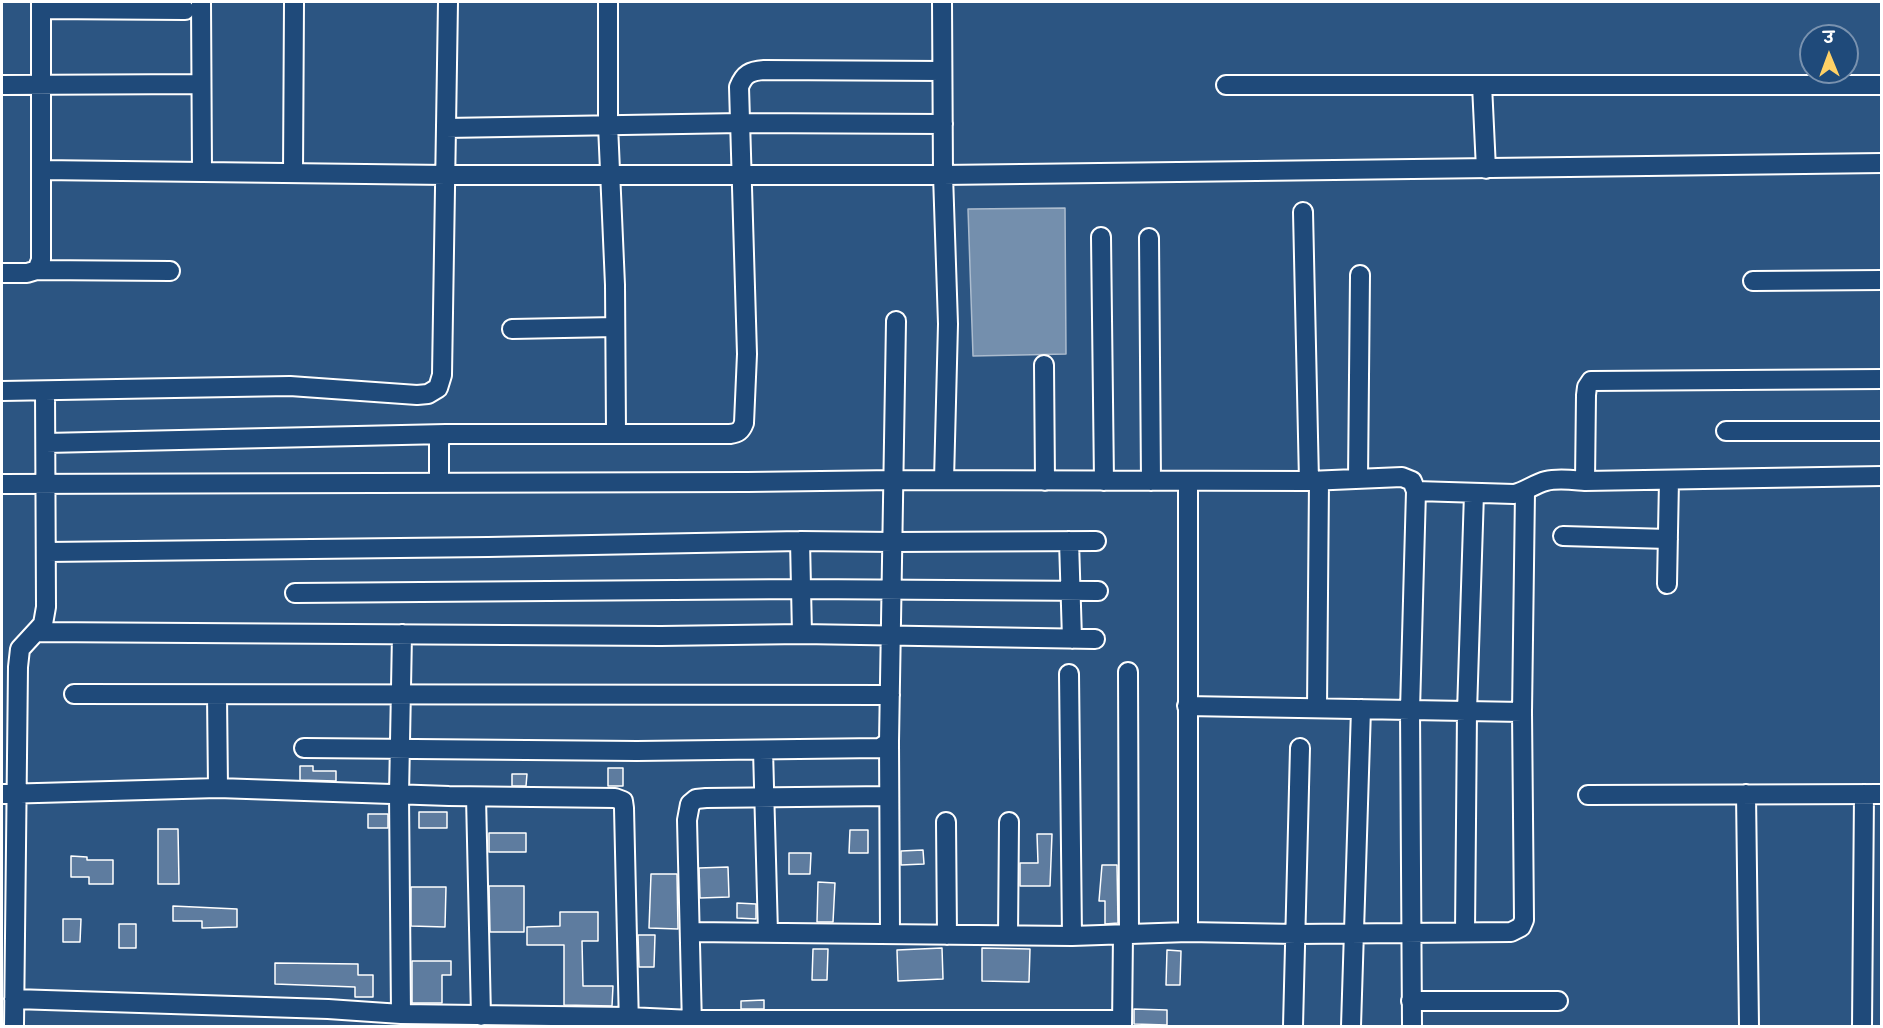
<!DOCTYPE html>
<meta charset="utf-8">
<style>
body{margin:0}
#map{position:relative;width:1883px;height:1028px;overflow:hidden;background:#2c5582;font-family:"Comic Neue","Playpen Sans Deva",sans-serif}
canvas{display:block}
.frame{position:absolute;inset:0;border:3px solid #fff;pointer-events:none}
.north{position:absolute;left:1799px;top:24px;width:60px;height:60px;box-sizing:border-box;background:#1f4a7a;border:2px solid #7992af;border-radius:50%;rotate:359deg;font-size:16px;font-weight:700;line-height:24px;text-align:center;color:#fff}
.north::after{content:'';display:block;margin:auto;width:21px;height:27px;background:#ffd166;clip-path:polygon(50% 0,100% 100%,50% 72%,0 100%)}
</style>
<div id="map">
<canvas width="1883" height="1028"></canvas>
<div class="frame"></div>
<div class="north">उ</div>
</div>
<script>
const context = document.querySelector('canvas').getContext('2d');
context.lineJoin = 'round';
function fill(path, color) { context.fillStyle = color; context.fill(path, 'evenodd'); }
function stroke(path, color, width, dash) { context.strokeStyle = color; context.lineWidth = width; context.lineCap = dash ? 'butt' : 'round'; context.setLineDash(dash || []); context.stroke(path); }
const water = new Path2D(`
 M 1065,208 L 1066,354 L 973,356 L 968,209 Z`);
const building = new Path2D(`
 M 300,766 L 313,766 L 313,771 L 336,771 L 336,781 L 300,780 Z
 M 608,768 L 623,768 L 623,786 L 608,786 Z
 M 512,774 L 527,774 L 526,786 L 512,786 Z
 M 419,812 L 447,812 L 447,828 L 419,828 Z
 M 368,814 L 388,814 L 388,828 L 368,828 Z
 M 158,829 L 178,829 L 179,884 L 158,884 Z
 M 850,830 L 868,830 L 868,853 L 849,853 Z
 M 489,833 L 526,833 L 526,852 L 489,852 Z
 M 1037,834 L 1052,834 L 1050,886 L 1020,886 L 1020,863 L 1038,863 Z
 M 923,850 L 924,864 L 901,865 L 901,851 Z
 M 789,853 L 811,853 L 810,874 L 789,874 Z
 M 71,856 L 87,857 L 87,860 L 113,860 L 113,884 L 89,884 L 89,877 L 71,877 Z
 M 1102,865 L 1117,865 L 1118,923 L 1105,924 L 1105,901 L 1099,901 Z
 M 728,867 L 729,897 L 700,898 L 699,868 Z
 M 651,874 L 677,874 L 678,929 L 649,928 Z
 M 818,882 L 835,883 L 833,922 L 817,922 Z
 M 489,886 L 524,886 L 524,932 L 490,932 Z
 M 411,887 L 446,887 L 445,927 L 411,926 Z
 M 737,903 L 756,904 L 756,919 L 737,918 Z
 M 173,906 L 237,909 L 237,927 L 202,928 L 202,921 L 173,921 Z
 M 560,912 L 598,912 L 598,941 L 582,941 L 583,986 L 613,986 L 612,1006 L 564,1005 L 564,945 L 527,945 L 527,927 L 560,926 Z
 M 63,919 L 81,919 L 80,942 L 63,942 Z
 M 119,924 L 136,924 L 136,948 L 119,948 Z
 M 638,935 L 655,935 L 654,967 L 639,967 Z
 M 942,948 L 943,979 L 898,981 L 897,950 Z
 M 982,948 L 1030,949 L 1029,982 L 982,981 Z
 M 813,949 L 828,949 L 827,980 L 812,980 Z
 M 1167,950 L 1181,951 L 1180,985 L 1166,985 Z
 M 412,961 L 451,961 L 451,975 L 442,975 L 442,1003 L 412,1003 Z
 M 275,963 L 358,964 L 358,975 L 373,975 L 373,997 L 355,997 L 355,987 L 275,984 Z
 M 764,1000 L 764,1009 L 741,1009 L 741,1001 Z
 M 1134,1009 L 1167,1010 L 1167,1025 L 1134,1024 Z`);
const minor = new Path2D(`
 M 201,2 L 202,172
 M 608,2 L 608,125 L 615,285 L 616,432
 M 942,2 L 943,175 L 948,324 L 944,480
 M 42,9 L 185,10
 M 2,85 L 201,84
 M 1226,85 L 1882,85
 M 1482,85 L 1486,169
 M 446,128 L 741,123 L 943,124
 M 41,170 L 446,175 L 943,175 L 1882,163
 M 293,173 L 294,2
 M 1303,212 L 1309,481
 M 1101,237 L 1104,481
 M 1149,238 L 1151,481
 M 37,270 L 170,271
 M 2,273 L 27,273 L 37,270 L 41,260 L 41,2
 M 1753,281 L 1882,280
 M 512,329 L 615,327
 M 1044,365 L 1045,481
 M 2,391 L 290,386 L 417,395 L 428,394 L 438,388 L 442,375 L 448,2
 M 1726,431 L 1882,431
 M 46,443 L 446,434
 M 1358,479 L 1360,275
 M 1585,481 L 1586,395 L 1587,387 L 1591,381 L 1882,379
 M 439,483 L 439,444 L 440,438 L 446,434 L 730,434 C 738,433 741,431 744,423 L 747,354 L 739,87 C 744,74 750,71 764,70 L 942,71
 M 2,484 L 747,482 L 895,480 L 1309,481 L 1402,477 L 1412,481 L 1416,491 L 1410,710 L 1412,1026
 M 1416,491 L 1514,494 C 1525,492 1534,484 1546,481 C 1558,478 1572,480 1585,481 L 1882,476
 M 1563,536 L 1668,539
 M 800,541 L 802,634
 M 1069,541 L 1072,639
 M 47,552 L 488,547 L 800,541 L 893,542 L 1096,541
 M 1667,584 L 1669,480
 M 295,593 L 801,589 L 1098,591
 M 37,632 L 661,636 L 802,634 L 1095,639
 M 1128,672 L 1129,934
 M 1069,674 L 1072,936
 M 74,694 L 890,695
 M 217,695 L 218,788
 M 1187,706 L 1522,712
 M 1317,708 L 1319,481
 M 889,742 L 890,934
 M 304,748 L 637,751 L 880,748 L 889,742 L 896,321
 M 763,750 L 768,933
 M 2,794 L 218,788 L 449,796 L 615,798 L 623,801 L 624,808 L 629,1026
 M 1746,794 L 1749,1026
 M 1588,795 L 1882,794
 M 476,797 L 481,1016
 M 946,822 L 947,935
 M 690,932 L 1072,936 L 1188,932 L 1296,934 L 1511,932 L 1521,927 L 1524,920 L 1522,712 L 1525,492
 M 1188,932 L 1188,481
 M 1465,932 L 1467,712 L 1474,493
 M 1008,935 L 1009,822
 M 14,999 L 328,1009 L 401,1014 L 628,1017 L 692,1020 L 1122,1020
 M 1411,1001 L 1558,1001
 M 401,1014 L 399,795 L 402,634
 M 14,1026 L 18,667 L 20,649 L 43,624 L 46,607 L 45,391
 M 692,1026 L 687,820 L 690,804 L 696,799 L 706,798 L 889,796
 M 1122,1026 L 1123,934
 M 1293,1026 L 1300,748
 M 1351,1026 L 1361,709
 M 1862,1026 L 1864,794`);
fill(water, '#748fad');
stroke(water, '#acbcce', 1.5);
fill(building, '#5e7c9f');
stroke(building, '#fff', 1.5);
stroke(minor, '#fff', 22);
stroke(minor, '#1f4a7a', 18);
</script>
